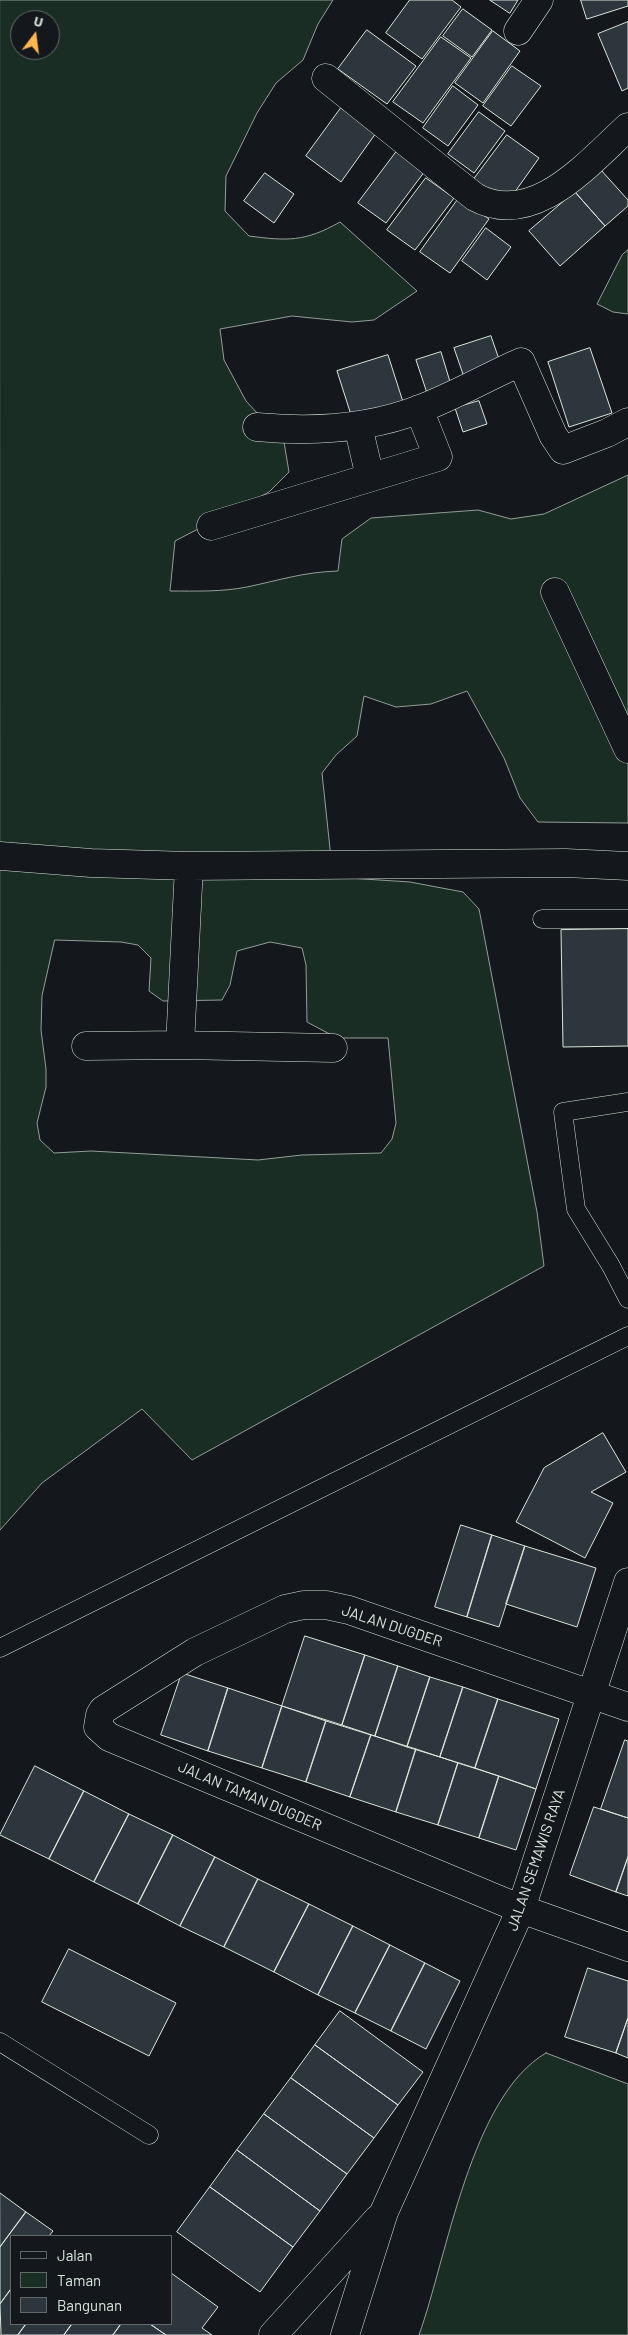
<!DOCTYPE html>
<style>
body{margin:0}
#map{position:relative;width:628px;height:2335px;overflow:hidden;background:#14181c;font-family:Barlow,sans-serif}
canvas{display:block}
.legend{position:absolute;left:10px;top:2235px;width:162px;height:90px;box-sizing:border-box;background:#14181c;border:1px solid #626a69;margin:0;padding:6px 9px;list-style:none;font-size:15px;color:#d8e6dc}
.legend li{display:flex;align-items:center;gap:10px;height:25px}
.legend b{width:25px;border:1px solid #626a69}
.north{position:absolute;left:10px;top:10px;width:50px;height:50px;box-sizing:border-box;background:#14181c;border:1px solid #626a69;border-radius:50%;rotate:15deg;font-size:14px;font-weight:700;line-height:20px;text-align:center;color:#d8e6dc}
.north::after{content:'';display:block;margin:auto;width:18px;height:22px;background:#ffb74d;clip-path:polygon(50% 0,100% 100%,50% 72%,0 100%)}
</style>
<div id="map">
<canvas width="628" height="2335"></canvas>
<ul class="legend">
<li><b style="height:6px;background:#14181c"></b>Jalan</li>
<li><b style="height:14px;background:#1a2d24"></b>Taman</li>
<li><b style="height:14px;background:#2c363c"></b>Bangunan</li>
</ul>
<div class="north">U</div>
</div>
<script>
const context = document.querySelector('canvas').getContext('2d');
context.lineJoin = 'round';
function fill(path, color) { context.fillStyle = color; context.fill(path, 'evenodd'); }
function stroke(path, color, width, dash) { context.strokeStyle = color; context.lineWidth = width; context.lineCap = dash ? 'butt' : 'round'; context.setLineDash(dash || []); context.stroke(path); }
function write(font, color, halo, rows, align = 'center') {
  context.font = font + ' Barlow,sans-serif'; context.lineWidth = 4; context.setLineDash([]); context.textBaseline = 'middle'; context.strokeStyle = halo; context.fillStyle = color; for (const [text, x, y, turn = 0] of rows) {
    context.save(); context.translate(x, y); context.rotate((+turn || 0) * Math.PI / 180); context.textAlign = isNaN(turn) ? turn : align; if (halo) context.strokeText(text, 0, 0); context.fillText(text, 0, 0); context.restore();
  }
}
const green = new Path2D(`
 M 0,0 L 333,0 L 318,24 L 303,60 L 276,83 L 257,113 L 226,176 L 225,211 L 249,236 C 287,241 305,242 340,222 L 417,291 L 374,320 L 352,322 L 292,316 L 220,329 L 224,360 L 246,401 L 284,442 L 289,472 L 269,492 L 175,541 L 170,591 C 196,591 222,592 247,587 C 280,580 304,572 338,571 L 342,539 L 371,518 L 478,510 L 511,519 L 544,514 L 628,475 L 628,823 L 538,822 L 520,798 L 504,758 L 467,691 L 431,704 L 396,707 L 364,696 L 357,736 L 336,755 L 322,773 L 333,877 L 410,882 L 463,892 L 479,909 L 537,1212 L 544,1266 L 192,1460 L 142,1409 L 42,1483 L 0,1530 ZM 20,20 L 50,20 L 50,50 L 20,50 ZM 55,940 L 121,942 L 138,945 L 151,958 L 149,991 L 163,1001 L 222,1000 L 230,985 L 237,951 L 270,942 L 302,948 L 306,965 L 307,1022 L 337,1038 L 388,1038 L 396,1123 L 392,1139 L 381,1153 L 302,1155 L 258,1160 L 91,1151 L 54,1153 L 40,1140 L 37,1123 L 46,1087 L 46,1069 L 41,1030 L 42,996 Z
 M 628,250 L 628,314 L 613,312 L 597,304 L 622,255 Z
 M 546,2053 L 628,2084 L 628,2335 L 419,2335 C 447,2257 471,2096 546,2053 Z`);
const building = new Path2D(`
 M 410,0 L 452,0 L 461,7 L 422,59 L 386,33 Z
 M 490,0 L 518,0 L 510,13 Z
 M 581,0 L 628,0 L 628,6 L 587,19 Z
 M 463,9 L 492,30 L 472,57 L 443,36 Z
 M 628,22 L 628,88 L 622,91 L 598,34 Z
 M 367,30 L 416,66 L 387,104 L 338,69 Z
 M 493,31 L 520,51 L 483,103 L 455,83 Z
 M 441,37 L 471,58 L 423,123 L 393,102 Z
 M 512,66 L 541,86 L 511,126 L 483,106 Z
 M 453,86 L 478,105 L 448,146 L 423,128 Z
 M 341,108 L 376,133 L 341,182 L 306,156 Z
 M 479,112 L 505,131 L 474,173 L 448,154 Z
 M 507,135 L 539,158 L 507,203 L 474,179 Z
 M 397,151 L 425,171 L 386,223 L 358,203 Z
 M 600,169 L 628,200 L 628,206 L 605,226 L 575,192 Z
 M 265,173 L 294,194 L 274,223 L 244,201 Z
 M 426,178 L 454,198 L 415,250 L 387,230 Z
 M 575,192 L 605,226 L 560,266 L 529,231 Z
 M 459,198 L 489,219 L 450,273 L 420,252 Z
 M 486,228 L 511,247 L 487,280 L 462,261 Z
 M 491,336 L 502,368 L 465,380 L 454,348 Z
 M 590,348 L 612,413 L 569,427 L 548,362 Z
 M 441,352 L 451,385 L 427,393 L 416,360 Z
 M 388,355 L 404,405 L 353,421 L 337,371 Z
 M 479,401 L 487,424 L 463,432 L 455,408 Z
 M 628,929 L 628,1046 L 563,1047 L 561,930 Z
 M 603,1433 L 626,1472 L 591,1492 L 613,1503 L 585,1558 L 516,1522 L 544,1468 Z
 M 461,1525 L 492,1535 L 467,1617 L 435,1607 Z
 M 492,1535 L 525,1546 L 499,1627 L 467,1617 Z
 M 525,1546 L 596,1568 L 577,1627 L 506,1604 Z
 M 305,1636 L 365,1655 L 342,1725 L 282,1706 Z
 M 365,1655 L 398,1666 L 375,1736 L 342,1725 Z
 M 398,1666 L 430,1677 L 407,1747 L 375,1736 Z
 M 182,1673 L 228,1688 L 208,1751 L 161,1735 Z
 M 430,1677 L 463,1687 L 440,1757 L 407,1747 Z
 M 463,1687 L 498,1699 L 475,1768 L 440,1757 Z
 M 228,1688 L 282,1706 L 262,1768 L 208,1751 Z
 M 498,1699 L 559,1719 L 536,1789 L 475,1768 Z
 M 282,1706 L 326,1721 L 306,1782 L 262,1768 Z
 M 326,1721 L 371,1735 L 350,1797 L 306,1782 Z
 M 371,1735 L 416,1749 L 396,1812 L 350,1797 Z
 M 625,1740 L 628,1741 L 628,1818 L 601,1809 Z
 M 416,1749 L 458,1763 L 438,1825 L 396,1812 Z
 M 458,1763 L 499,1776 L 479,1838 L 438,1825 Z
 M 35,1766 L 84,1791 L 49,1859 L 0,1835 Z
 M 499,1776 L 536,1789 L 516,1850 L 479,1838 Z
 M 84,1791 L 129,1814 L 94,1882 L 49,1859 Z
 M 594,1807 L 628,1818 L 628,1857 L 616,1892 L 570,1875 Z
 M 129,1814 L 173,1835 L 138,1904 L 94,1882 Z
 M 173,1835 L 215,1857 L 180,1926 L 138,1904 Z
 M 215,1857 L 258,1879 L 224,1947 L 180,1926 Z
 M 628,1857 L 628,1896 L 616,1892 Z
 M 258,1879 L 309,1904 L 274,1972 L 224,1947 Z
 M 309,1904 L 353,1926 L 318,1995 L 274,1972 Z
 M 353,1926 L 390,1945 L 355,2013 L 318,1995 Z
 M 390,1945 L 425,1963 L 391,2031 L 355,2013 Z
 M 69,1949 L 176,2003 L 149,2056 L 42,2002 Z
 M 425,1963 L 460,1981 L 426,2049 L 391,2031 Z
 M 588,1968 L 628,1981 L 628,2018 L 616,2053 L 565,2037 Z
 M 340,2011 L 423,2072 L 398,2105 L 315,2045 Z
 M 628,2018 L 628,2058 L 616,2053 Z
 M 315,2045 L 398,2105 L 374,2138 L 291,2078 Z
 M 291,2078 L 374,2138 L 347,2174 L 264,2114 Z
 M 264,2114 L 347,2174 L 320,2211 L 237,2150 Z
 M 237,2150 L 320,2211 L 293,2247 L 210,2187 Z
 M 210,2187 L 293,2247 L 260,2292 L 177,2232 Z
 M 0,2193 L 26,2212 L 0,2247 Z
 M 26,2212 L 53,2231 L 49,2236 L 11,2236 L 11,2289 L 0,2304 L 0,2247 Z
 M 171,2273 L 218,2307 L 202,2328 L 212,2335 L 166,2335 L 150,2324 L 171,2324 Z
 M 11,2289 L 11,2324 L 26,2324 L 18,2335 L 1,2335 L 0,2304 Z
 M 26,2324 L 72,2324 L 64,2335 L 18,2335 Z
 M 72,2324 L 121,2324 L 113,2335 L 64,2335 Z
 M 121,2324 L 150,2324 L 166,2335 L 113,2335 Z`);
const lane = new Path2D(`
 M 542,919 L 628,919
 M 628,1102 L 563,1112 L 576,1209 L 611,1266 L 628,1299
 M 0,1648 L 628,1336
 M 0,2042 L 149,2135`);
const street = new Path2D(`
 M 518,31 L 539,0
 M 326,78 L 475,197 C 534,229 588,163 628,127
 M 358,426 L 370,477
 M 257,427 C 311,432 369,429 420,409 C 454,396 487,377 521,362 L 553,435 L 563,450 L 607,433 L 628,422
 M 211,526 L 438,457 L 419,409
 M 555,592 L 628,749
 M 0,856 L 91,863 L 189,866 L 566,863 L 628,866
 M 180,1045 L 333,1048
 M 86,1046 L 180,1045 L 189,866
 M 628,1707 L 349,1610 L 326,1605 L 304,1605 L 285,1609 L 195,1652 L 103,1710 L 100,1715 L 98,1727 L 109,1737 L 521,1909 L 628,1947
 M 273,2335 L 378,2219
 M 345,2335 L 384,2212 L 521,1909 L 628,1582`);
const streetNames = [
 ["JALAN DUGDER",392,1626,18],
 ["JALAN TAMAN DUGDER",250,1796,23],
 ["JALAN SEMAWIS RAYA",536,1860,-71]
];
fill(green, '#1a2d24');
stroke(green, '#939e99', 1);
fill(building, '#2c363c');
stroke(building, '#d8e6dc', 1);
stroke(lane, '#d8e6dc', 19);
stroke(street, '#d8e6dc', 29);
stroke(lane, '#14181c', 18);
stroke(street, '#14181c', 28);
write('15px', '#d8e6dc', '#14181c', streetNames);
</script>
